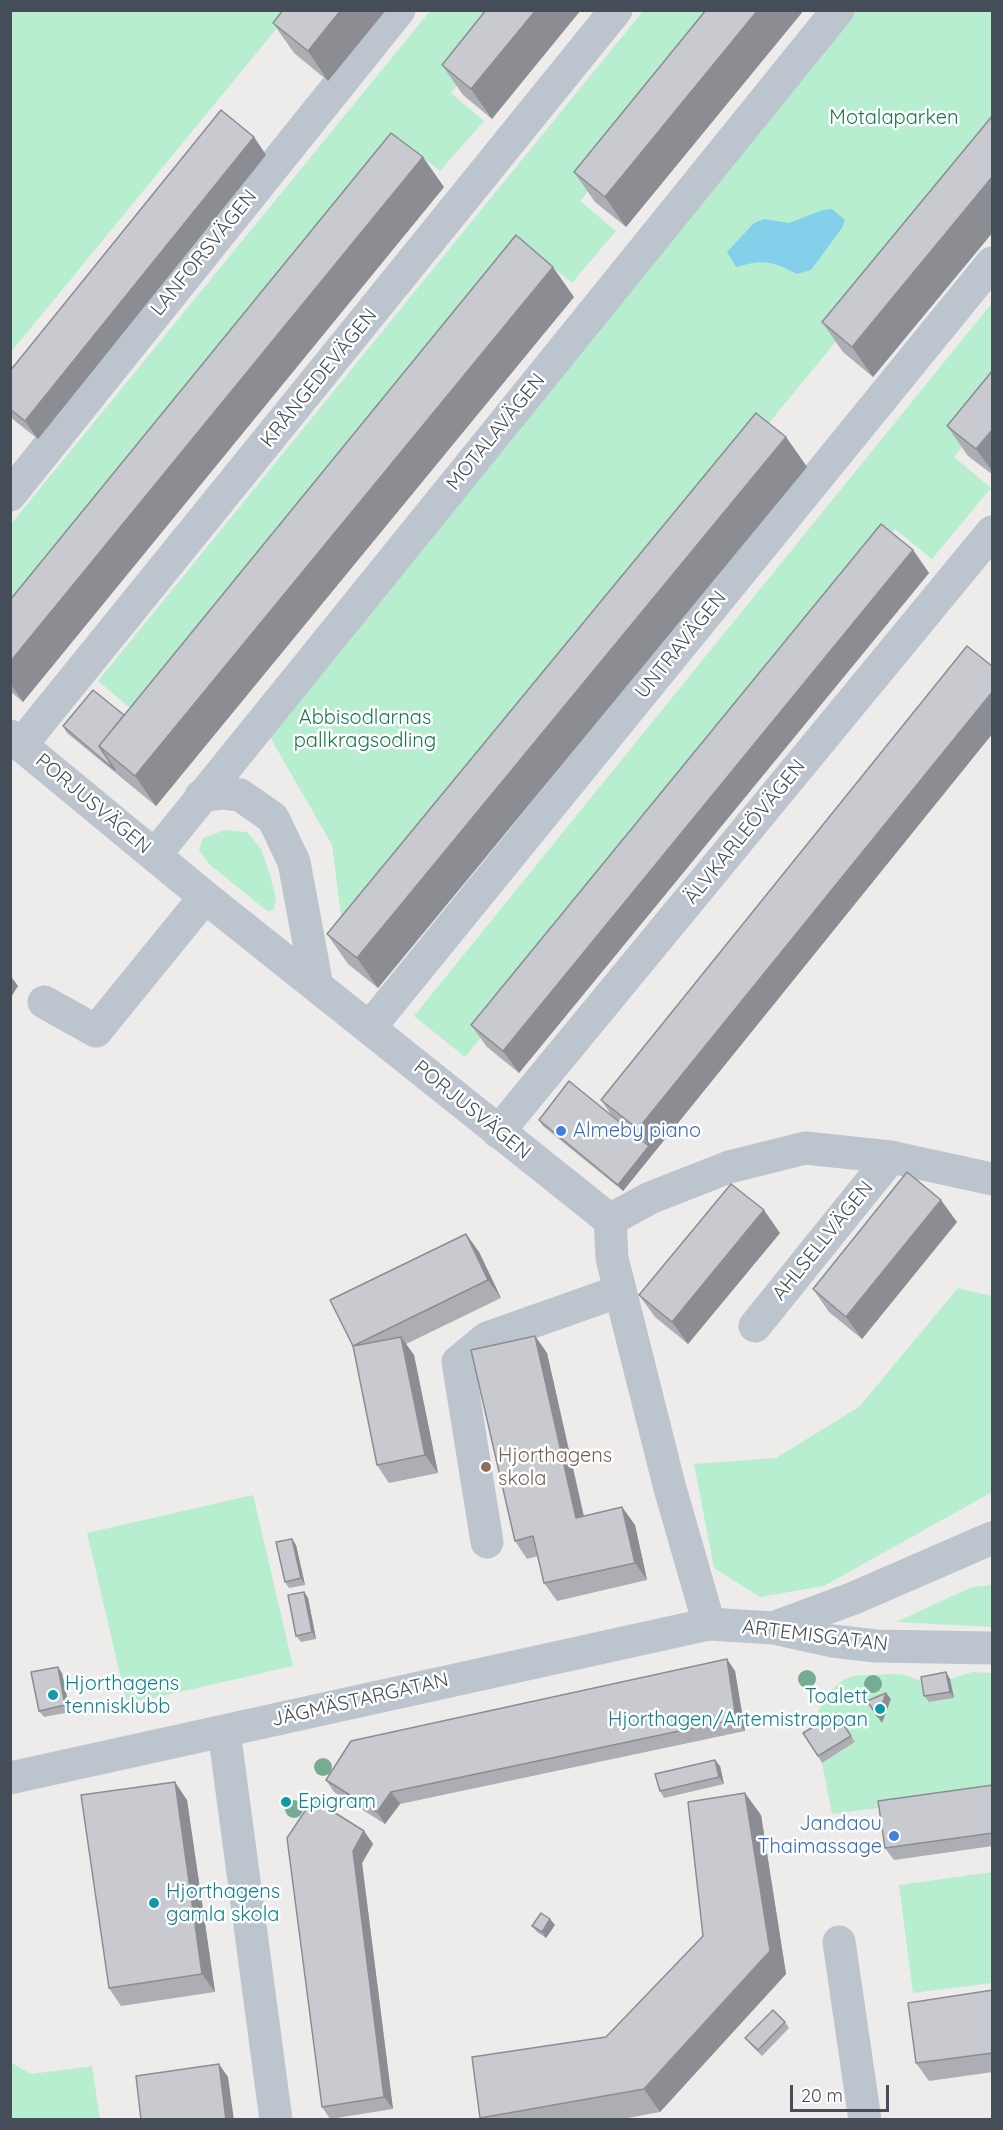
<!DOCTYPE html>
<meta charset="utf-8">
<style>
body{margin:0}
#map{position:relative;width:1003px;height:2130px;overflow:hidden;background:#eeebeb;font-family:Quicksand,sans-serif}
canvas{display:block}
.frame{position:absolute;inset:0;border:12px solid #444d58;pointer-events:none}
.scale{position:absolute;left:790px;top:2085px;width:99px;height:27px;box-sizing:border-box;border:3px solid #444d58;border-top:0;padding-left:8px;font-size:18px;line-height:21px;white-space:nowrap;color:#444d58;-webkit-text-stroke:4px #fff;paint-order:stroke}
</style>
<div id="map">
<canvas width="1003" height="2130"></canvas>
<div class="frame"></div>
<div class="scale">20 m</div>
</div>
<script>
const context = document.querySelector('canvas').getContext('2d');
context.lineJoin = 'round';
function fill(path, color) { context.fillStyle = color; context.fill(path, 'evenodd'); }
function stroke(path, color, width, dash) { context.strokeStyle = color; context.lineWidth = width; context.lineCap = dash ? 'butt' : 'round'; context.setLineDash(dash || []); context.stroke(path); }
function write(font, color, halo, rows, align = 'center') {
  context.font = font + ' Quicksand,sans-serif'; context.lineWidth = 5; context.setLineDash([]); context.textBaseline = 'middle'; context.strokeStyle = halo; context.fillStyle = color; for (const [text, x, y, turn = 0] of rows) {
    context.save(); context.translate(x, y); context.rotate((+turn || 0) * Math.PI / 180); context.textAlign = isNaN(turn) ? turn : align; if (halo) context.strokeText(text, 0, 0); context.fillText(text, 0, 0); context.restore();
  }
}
const green = new Path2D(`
 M 11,11 L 291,11 L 11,352 Z
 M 430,11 L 519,11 L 451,93 L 484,121 L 440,171 L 408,146 L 11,631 L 11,524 Z
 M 643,11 L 736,11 L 580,201 L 616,231 L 572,283 L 538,256 L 154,728 L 98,681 Z
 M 855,11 L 992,11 L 992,152 L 344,939 L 332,845 L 270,737 Z
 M 992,303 L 992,411 L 954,457 L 991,488 L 932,559 L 895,529 L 465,1057 L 414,1016 Z
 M 225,830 L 247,832 L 261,849 L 270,875 L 276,899 L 274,910 L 267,911 L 209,864 L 199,850 L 203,838 Z
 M 958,1288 L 992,1296 L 992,1492 L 824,1586 L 760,1597 L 714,1568 L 694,1464 L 776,1458 L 859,1407 Z
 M 253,1495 L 293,1666 L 127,1704 L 87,1533 Z
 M 992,1585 L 992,1627 L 896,1622 L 972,1587 Z
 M 972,1672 L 992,1673 L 992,1793 L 832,1814 L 822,1763 L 855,1742 L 808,1739 C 815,1717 824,1689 848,1678 C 855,1674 867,1675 876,1675 C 901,1673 903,1673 926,1683 L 929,1702 L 954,1698 L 950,1679 Z
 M 992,1872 L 992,1983 L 913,1993 L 899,1885 Z
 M 10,2062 L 31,2074 L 92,2066 L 100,2119 L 11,2119 Z`);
const water = new Path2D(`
 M 832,209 L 845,220 L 842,228 L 811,270 L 797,274 C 771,261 765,259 736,267 L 727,252 L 754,223 L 764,219 L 789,223 L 823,210 Z`);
const minor = new Path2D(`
 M 10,495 L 399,10
 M 10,736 L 205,897 L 610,1220 L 612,1258 L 669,1485 L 709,1624
 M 21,745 L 616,10
 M 201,796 L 223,793 L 240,795 L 273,818 L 294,862 L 317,986
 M 155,855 L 838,10
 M 44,1002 L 96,1031 L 205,897
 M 370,1027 L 992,263
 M 498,1132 L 992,532
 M 610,1220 L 650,1198 L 729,1167 L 805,1148 L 891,1157 L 992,1179
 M 755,1326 L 891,1157
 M 487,1542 L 458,1362 L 487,1338 L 620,1291
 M 773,1628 L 854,1598 L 992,1538
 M 224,1731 L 276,2120
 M 10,1778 L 709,1624 L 773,1628 L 832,1641 L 876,1646 L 992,1648
 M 839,1942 L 865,2120`);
const trees = [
 [807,1679],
 [873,1684],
 [323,1767],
 [294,1809]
];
const wall = new Path2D(`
 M 283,10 L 386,10 L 328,81 L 294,53 L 273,23 Z
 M 486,10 L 492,119 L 463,95 L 442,65 Z
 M 706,10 L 804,10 L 626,227 L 595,202 L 574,172 Z
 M 993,115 L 993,232 L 873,377 L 843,352 L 822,322 Z
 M 254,137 L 266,155 L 38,439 L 10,417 L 10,371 Z
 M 444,187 L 23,702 L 10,691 L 10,600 Z
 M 574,297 L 156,806 L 67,733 L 63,726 L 124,715 Z
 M 993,370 L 993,475 L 968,456 L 947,426 Z
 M 786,437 L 807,467 L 378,988 L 348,964 L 327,934 Z
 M 913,550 L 929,573 L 519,1073 L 487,1047 L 471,1025 Z
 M 993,733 L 623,1191 L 543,1126 L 539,1120 L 612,1116 L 601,1100 Z
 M 957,1222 L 862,1339 L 829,1312 L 813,1289 Z
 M 780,1233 L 688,1344 L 655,1317 L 639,1295 Z
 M 466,1234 L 479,1252 L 501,1298 L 406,1344 L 414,1355 L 438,1473 L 389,1483 L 377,1465 L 353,1346 Z
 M 535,1336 L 547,1353 L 584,1516 L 622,1507 L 635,1525 L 647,1580 L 557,1601 L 544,1583 L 538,1556 L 527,1559 L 515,1541 Z
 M 292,1539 L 296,1545 L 305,1585 L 289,1588 L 285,1582 Z
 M 304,1592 L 308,1598 L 316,1639 L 301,1642 L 296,1636 Z
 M 727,1659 L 735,1671 L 745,1731 L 400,1804 L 385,1824 L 334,1792 L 326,1780 Z
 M 946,1672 L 950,1679 L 954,1698 L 929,1702 L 924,1696 Z
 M 62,1673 L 70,1712 L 44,1717 L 39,1711 Z
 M 836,1713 L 855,1742 L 822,1763 L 818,1756 Z
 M 720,1766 L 724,1784 L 664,1798 L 660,1791 Z
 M 993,1785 L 993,1846 L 894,1860 L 885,1848 Z
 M 187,1800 L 215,1992 L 121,2006 L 109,1988 Z
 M 761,1815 L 786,1974 L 660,2112 L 617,2120 L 481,2120 L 480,2118 L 606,2037 L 703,1936 Z
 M 364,1831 L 373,1844 L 362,1863 L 393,2109 L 330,2119 L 322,2107 Z
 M 555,1925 L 546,1938 L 537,1932 L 532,1926 Z
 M 993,1990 L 993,2072 L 929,2081 L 916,2063 Z
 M 785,2022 L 789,2028 L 762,2056 L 750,2044 L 745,2038 Z`);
const shadedWall = new Path2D(`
 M 341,10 L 386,10 L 328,81 L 308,51 Z
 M 536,10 L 581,10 L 492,119 L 471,89 Z
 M 758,10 L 804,10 L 626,227 L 605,197 Z
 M 254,137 L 266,155 L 38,439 L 25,421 Z
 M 423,157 L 444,187 L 23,702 L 10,683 L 10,662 Z
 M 993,176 L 993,232 L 873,377 L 852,347 Z
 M 553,267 L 574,297 L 156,806 L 135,776 Z
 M 993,429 L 993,472 L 976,449 Z
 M 786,437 L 807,467 L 378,988 L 357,958 Z
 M 913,550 L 929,573 L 519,1073 L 503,1051 Z
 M 993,691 L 993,733 L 623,1191 L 618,1185 L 649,1146 L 638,1129 Z
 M 10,975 L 18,986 L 10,999 Z
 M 941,1200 L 957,1222 L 862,1339 L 846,1317 Z
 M 764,1210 L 780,1233 L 688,1344 L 672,1322 Z
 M 466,1234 L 479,1252 L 501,1298 L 488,1280 Z
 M 535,1336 L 547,1353 L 588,1536 L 576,1518 Z
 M 401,1337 L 414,1355 L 438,1473 L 425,1455 Z
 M 622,1507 L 635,1525 L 647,1580 L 635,1563 Z
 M 292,1539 L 296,1545 L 305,1585 L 301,1578 Z
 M 304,1592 L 308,1598 L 316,1639 L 312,1632 Z
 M 727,1659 L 735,1671 L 745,1731 L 736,1719 Z
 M 58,1667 L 62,1673 L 70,1712 L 65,1705 Z
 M 946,1672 L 950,1679 L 954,1698 L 950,1692 Z
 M 886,1693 L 891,1699 L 882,1723 L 878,1717 Z
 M 715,1760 L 720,1766 L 724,1784 L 719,1777 Z
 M 175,1782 L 187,1800 L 215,1992 L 202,1974 Z
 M 391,1792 L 400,1804 L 385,1824 L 377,1812 Z
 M 745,1793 L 761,1815 L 786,1974 L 660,2112 L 644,2089 L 770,1951 Z
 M 364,1831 L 373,1844 L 362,1863 L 393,2109 L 384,2097 L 353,1851 Z
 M 550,1919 L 555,1925 L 546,1938 L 542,1932 Z
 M 219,2064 L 228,2077 L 234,2120 L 226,2120 Z`);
const building = new Path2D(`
 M 283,10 L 341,10 L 308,51 L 273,23 Z
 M 486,10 L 536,10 L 471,89 L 442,65 Z
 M 706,10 L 758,10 L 605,197 L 574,172 Z
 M 221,110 L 254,137 L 25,421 L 10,409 L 10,371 Z
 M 993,115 L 993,176 L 852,347 L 822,322 Z
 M 391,133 L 423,157 L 10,662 L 10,600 Z
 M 516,235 L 553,267 L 135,776 L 99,746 Z
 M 993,370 L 993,429 L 976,449 L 947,426 Z
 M 756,413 L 786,437 L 357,958 L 327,934 Z
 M 881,524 L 913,550 L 503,1051 L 471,1025 Z
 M 967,646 L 993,667 L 993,691 L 638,1129 L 601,1100 Z
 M 93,690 L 124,715 L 99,746 L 115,770 L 63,726 Z
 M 569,1081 L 649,1146 L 618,1185 L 539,1120 Z
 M 907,1172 L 941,1200 L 846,1317 L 813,1289 Z
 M 731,1184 L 764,1210 L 672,1322 L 639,1295 Z
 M 466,1234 L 488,1280 L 353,1346 L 401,1337 L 425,1455 L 377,1465 L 353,1346 L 330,1300 Z
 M 535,1336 L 576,1518 L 622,1507 L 635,1563 L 544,1583 L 533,1536 L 515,1541 L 471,1350 Z
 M 292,1539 L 301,1578 L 285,1582 L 276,1542 Z
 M 304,1592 L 312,1632 L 296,1636 L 288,1595 Z
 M 727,1659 L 736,1719 L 391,1792 L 377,1812 L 326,1780 L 351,1741 Z
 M 58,1667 L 65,1705 L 39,1711 L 31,1672 Z
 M 946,1672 L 950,1692 L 924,1696 L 921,1677 Z
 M 886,1693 L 878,1717 L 867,1701 Z
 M 836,1713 L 851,1736 L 818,1756 L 803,1733 Z
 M 715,1760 L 719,1777 L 660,1791 L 655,1774 Z
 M 175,1782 L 202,1974 L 109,1988 L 81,1795 Z
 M 993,1785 L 993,1833 L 885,1848 L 878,1801 Z
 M 745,1793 L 770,1951 L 644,2089 L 480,2118 L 472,2057 L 606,2037 L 703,1936 L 688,1802 Z
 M 313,1799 L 364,1831 L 353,1851 L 384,2097 L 322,2107 L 287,1838 Z
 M 541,1913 L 550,1919 L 542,1932 L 532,1926 Z
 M 993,1990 L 993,2053 L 916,2063 L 908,2003 Z
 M 773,2010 L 785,2022 L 758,2050 L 745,2038 Z
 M 219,2064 L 226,2120 L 141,2120 L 136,2076 Z`);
const markers = [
 [561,1131,6,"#3f7fe0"],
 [486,1467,6,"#8d6e63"],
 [53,1695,6,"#0f9aa8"],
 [880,1709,6,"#0f9aa8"],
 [286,1802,6,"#0f9aa8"],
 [894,1836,6,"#3f7fe0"],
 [154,1903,6,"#0f9aa8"]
];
const parkNames = [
 ["Motalaparken",894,118],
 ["Abbisodlarnas",365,718],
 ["pallkragsodling",365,741]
];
const streetNames = [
 ["LANFORSVÄGEN",204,253,-51],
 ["KRÅNGEDEVÄGEN",319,378,-51],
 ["MOTALAVÄGEN",496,432,-51],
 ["UNTRAVÄGEN",681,645,-51],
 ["PORJUSVÄGEN",93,804,40],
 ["ÄLVKARLEÖVÄGEN",745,832,-51],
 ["PORJUSVÄGEN",472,1110,39],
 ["AHLSELLVÄGEN",823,1241,-51],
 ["ARTEMISGATAN",815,1636,7],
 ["JÄGMÄSTARGATAN",360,1700,-13]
];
const shopNames = [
 ["Almeby piano",573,1131],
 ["Jandaou",882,1824,"right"],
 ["Thaimassage",882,1847,"right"]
];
const educationNames = [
 ["Hjorthagens",498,1456],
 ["skola",498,1479]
];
const cultureNames = [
 ["Hjorthagens",65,1684],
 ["tennisklubb",65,1707],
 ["Toalett",868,1697,"right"],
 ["Hjorthagen/Artemistrappan",868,1720,"right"],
 ["Epigram",298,1802],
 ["Hjorthagens",166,1892],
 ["gamla skola",166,1915]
];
fill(green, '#b7eecf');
fill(water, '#84d0eb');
stroke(minor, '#bcc5ce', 33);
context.fillStyle = '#77ac94';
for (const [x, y] of trees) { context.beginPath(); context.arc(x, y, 9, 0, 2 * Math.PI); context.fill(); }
fill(wall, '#acaeb3');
fill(shadedWall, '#8c8d92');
fill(building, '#c8cad0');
stroke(building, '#8c8d92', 1.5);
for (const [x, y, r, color] of markers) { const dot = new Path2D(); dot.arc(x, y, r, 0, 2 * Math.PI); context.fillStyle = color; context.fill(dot); stroke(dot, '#fff', 2); }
write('20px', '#16784c', '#fff', parkNames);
write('20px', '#444d58', '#fff', streetNames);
write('20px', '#366cbe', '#fff', shopNames, 'left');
write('20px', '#785e54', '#fff', educationNames, 'left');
write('20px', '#0d838f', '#fff', cultureNames, 'left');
</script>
